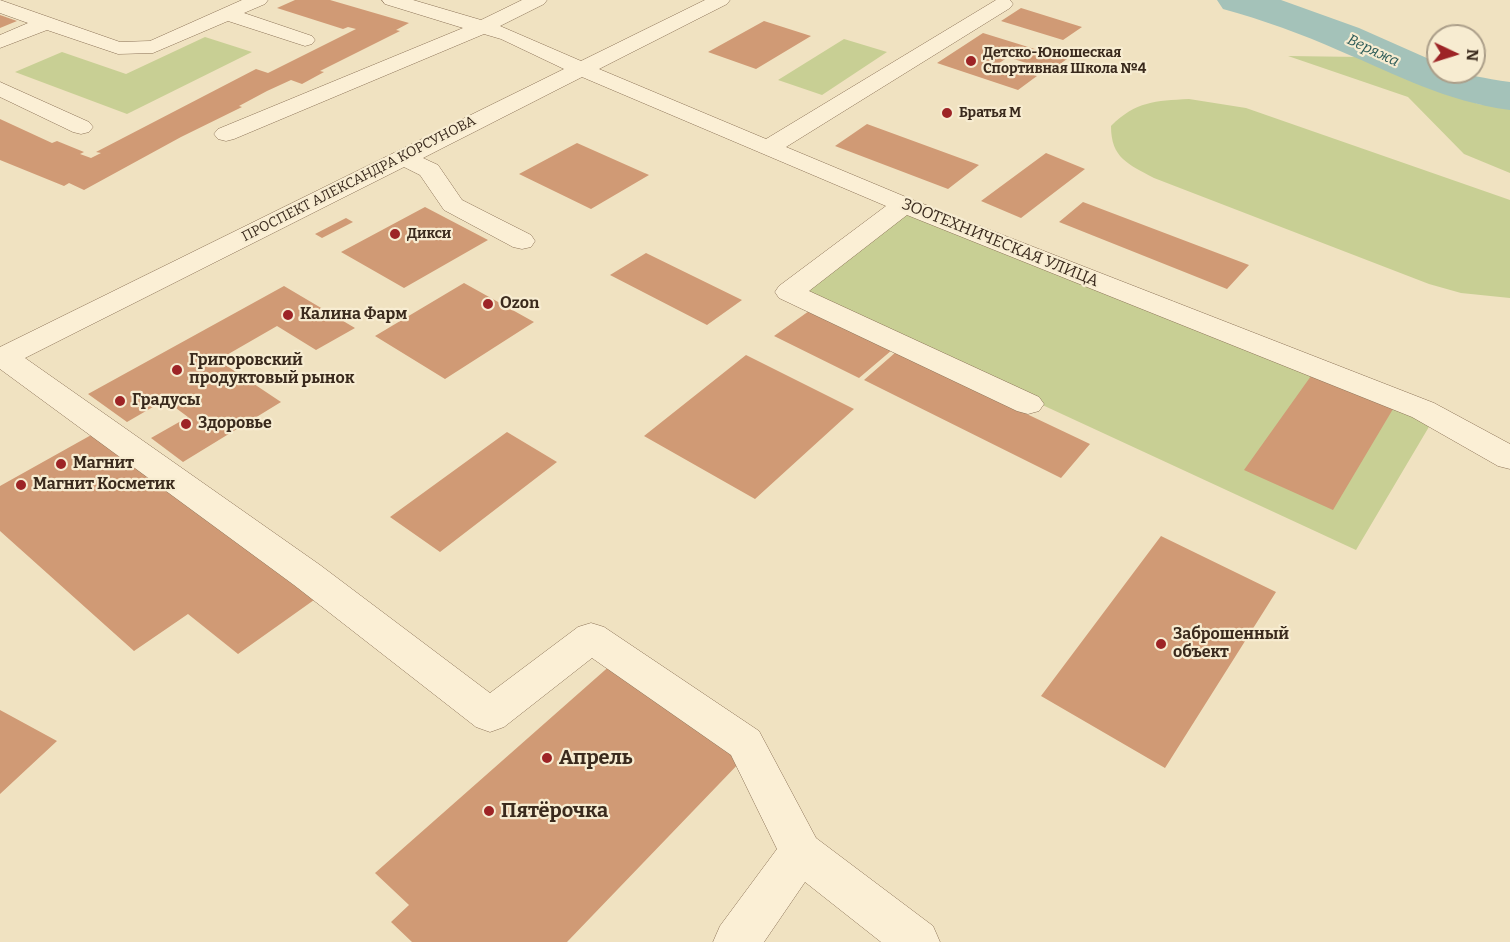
<!DOCTYPE html>
<meta charset="utf-8">
<style>
body{margin:0}
#map{position:relative;width:1510px;height:942px;overflow:hidden;background:#f0e2c1;font-family:Bitter,serif}
canvas{display:block}
.north{position:absolute;left:1426px;top:24px;width:60px;height:60px;box-sizing:border-box;background:#f7ecd1;border:2px solid #ab9e89;border-radius:50%;rotate:94deg;font-size:16px;font-weight:700;line-height:24px;text-align:center;color:#3a2a1d}
.north::after{content:'';display:block;margin:auto;width:21px;height:27px;background:#9d2426;clip-path:polygon(50% 0,100% 100%,50% 72%,0 100%)}
</style>
<div id="map">
<canvas width="1510" height="942"></canvas>
<div class="north">N</div>
</div>
<script>
const context = document.querySelector('canvas').getContext('2d');
context.lineJoin = 'round';
function fill(path, color) { context.fillStyle = color; context.fill(path, 'evenodd'); }
function stroke(path, color, width, dash) { context.strokeStyle = color; context.lineWidth = width; context.lineCap = dash ? 'butt' : 'round'; context.setLineDash(dash || []); context.stroke(path); }
function write(font, color, halo, rows, align = 'center') {
  context.font = font + ' Bitter,serif'; context.lineWidth = 4.5; context.setLineDash([]); context.textBaseline = 'middle'; context.strokeStyle = halo; context.fillStyle = color; for (const [text, x, y, turn = 0] of rows) {
    context.save(); context.translate(x, y); context.rotate((+turn || 0) * Math.PI / 180); context.textAlign = isNaN(turn) ? turn : align; if (halo) context.strokeText(text, 0, 0); context.fillText(text, 0, 0); context.restore();
  }
}
const green = new Path2D(`
 M 205,37 L 252,52 L 127,114 L 15,72 L 62,52 L 126,74 Z
 M 844,39 L 887,52 L 822,95 L 778,80 Z
 M 1288,56 L 1362,57 L 1478,104 L 1510,108 L 1510,173 L 1464,154 L 1408,97 Z
 M 1189,99 L 1246,108 L 1510,200 L 1510,298 L 1461,293 L 1429,284 L 1154,178 C 1128,164 1111,158 1111,126 C 1136,101 1155,101 1189,99 Z
 M 908,208 L 1433,420 L 1356,550 L 798,292 Z`);
const river = new Path2D(`
 M 1217,0 L 1281,0 L 1359,28 L 1438,63 L 1438,72 C 1463,72 1485,79 1510,82 L 1510,110 C 1444,101 1400,76 1340,51 C 1302,34 1263,20 1223,9 Z`);
const building = new Path2D(`
 M 295,0 L 330,0 L 409,23 L 396,30 L 400,31 L 320,71 L 324,72 L 302,84 L 291,80 L 267,91 L 239,106 L 242,107 L 181,137 L 84,190 L 69,183 L 64,186 L 0,160 L 0,119 L 52,143 L 57,141 L 84,152 L 80,154 L 91,158 L 101,153 L 96,152 L 256,69 L 268,73 L 356,29 L 348,27 L 343,29 L 277,8 Z
 M 1021,8 L 1082,27 L 1063,40 L 1001,21 Z
 M 0,15 L 17,21 L 0,28 Z
 M 764,21 L 811,36 L 756,69 L 708,52 Z
 M 983,33 L 1067,59 L 1050,71 L 1008,57 L 998,64 L 1037,76 L 1018,90 L 937,63 Z
 M 867,124 L 979,165 L 948,189 L 835,146 Z
 M 577,143 L 649,175 L 591,209 L 519,174 Z
 M 1046,153 L 1085,169 L 1021,218 L 981,201 Z
 M 1083,202 L 1249,265 L 1227,289 L 1059,222 Z
 M 425,207 L 488,240 L 404,288 L 341,252 Z
 M 346,218 L 353,222 L 322,238 L 315,234 Z
 M 646,253 L 742,300 L 707,325 L 610,275 Z
 M 464,283 L 534,322 L 445,379 L 375,336 Z
 M 284,286 L 355,328 L 316,350 L 277,326 L 218,360 L 281,402 L 183,462 L 151,438 L 188,417 L 165,400 L 127,422 L 88,394 Z
 M 809,311 L 892,350 L 859,378 L 774,336 Z
 M 896,352 L 1090,444 L 1061,478 L 864,380 Z
 M 746,355 L 854,409 L 755,499 L 644,436 Z
 M 1311,376 L 1393,409 L 1333,510 L 1244,470 Z
 M 507,432 L 557,462 L 440,552 L 390,517 Z
 M 93,434 L 314,600 L 238,654 L 188,614 L 134,651 L 0,531 L 0,486 Z
 M 1161,536 L 1276,592 L 1165,768 L 1041,696 Z
 M 613,663 L 744,758 L 567,942 L 412,942 L 391,922 L 409,905 L 375,873 Z
 M 0,710 L 57,741 L 0,794 Z`);
const minor = new Path2D(`
 M 0,0 L 120,42 L 150,41 L 242,0 L 268,0 L 265,4 L 244,13 L 312,36 L 315,40 L 312,44 L 305,46 L 228,21 L 153,53 L 118,54 L 47,30 L 0,48 L 0,35 L 28,23 L 0,13 Z
 M 382,0 L 413,0 L 481,20 L 522,0 L 547,0 L 544,4 L 500,26 L 581,61 L 705,0 L 730,0 L 727,4 L 599,69 L 766,139 L 996,0 L 1010,0 L 1013,4 L 1010,8 L 786,147 L 913,200 L 1434,403 L 1510,444 L 1510,469 L 1498,466 L 1412,417 L 907,215 L 809,291 L 1039,397 L 1044,404 L 1039,411 L 1028,414 L 1017,411 L 779,298 L 775,292 L 779,286 L 886,206 L 582,77 L 423,158 L 438,165 L 462,200 L 531,235 L 535,241 L 531,247 L 522,249 L 513,247 L 444,210 L 420,175 L 404,167 L 25,358 L 320,565 L 490,693 L 578,627 L 591,623 L 604,627 L 759,731 L 816,838 L 933,926 L 940,942 L 881,942 L 805,882 L 764,942 L 713,942 L 720,926 L 777,849 L 731,755 L 592,658 L 504,727 L 490,732 L 476,727 L 294,585 L 0,369 L 0,347 L 564,69 L 501,39 L 484,34 L 234,139 L 226,141 L 218,139 L 214,134 L 218,129 L 463,28 L 385,4 Z
 M 0,82 L 89,122 L 93,127 L 89,132 L 81,134 L 73,132 L 0,97 Z`);
const markers = [
 [971,61,6,"#9d2426"],
 [947,113,6,"#9d2426"],
 [395,234,6,"#9d2426"],
 [488,304,6,"#9d2426"],
 [288,315,6,"#9d2426"],
 [177,370,6,"#9d2426"],
 [120,401,6,"#9d2426"],
 [186,424,6,"#9d2426"],
 [61,464,6,"#9d2426"],
 [21,485,6,"#9d2426"],
 [1161,644,6,"#9d2426"],
 [547,758,6,"#9d2426"],
 [489,811,6,"#9d2426"]
];
const farPoinames = [
 ["Детско-Юношеская",983,53],
 ["Спортивная Школа №4",983,69],
 ["Братья М",959,113],
 ["Дикси",407,234]
];
const farStreetnames = [
 ["ПРОСПЕКТ АЛЕКСАНДРА КОРСУНОВА",359,179,-27]
];
const farWaternames = [
 ["Веряжа",1373,51,25]
];
const streetNames = [
 ["ЗООТЕХНИЧЕСКАЯ УЛИЦА",1000,243,22]
];
const poiNames = [
 ["Ozon",500,304],
 ["Калина Фарм",300,315],
 ["Григоровский",189,361],
 ["продуктовый рынок",189,379],
 ["Градусы",132,401],
 ["Здоровье",198,424],
 ["Магнит",73,464],
 ["Магнит Косметик",33,485],
 ["Заброшенный",1173,635],
 ["объект",1173,653]
];
const nearPoinames = [
 ["Апрель",559,758],
 ["Пятёрочка",501,811]
];
fill(green, '#c8cf94');
fill(river, '#a4c2b9');
fill(building, '#d09a75');
stroke(minor, '#8b7257', 1);
fill(minor, '#fbefd5');
for (const [x, y, r, color] of markers) { const dot = new Path2D(); dot.arc(x, y, r, 0, 2 * Math.PI); context.fillStyle = color; context.fill(dot); stroke(dot, '#f7ecd1', 2); }
write('bold 14px', '#3a2a1d', '#f7ecd1', farPoinames, 'left');
write('14px', '#3a2a1d', '#f7ecd1', farStreetnames);
write('italic 15px', '#2b5a57', '#f7ecd1', farWaternames);
write('16px', '#3a2a1d', '#f7ecd1', streetNames);
write('bold 16px', '#3a2a1d', '#f7ecd1', poiNames, 'left');
write('bold 20px', '#3a2a1d', '#f7ecd1', nearPoinames, 'left');
</script>
